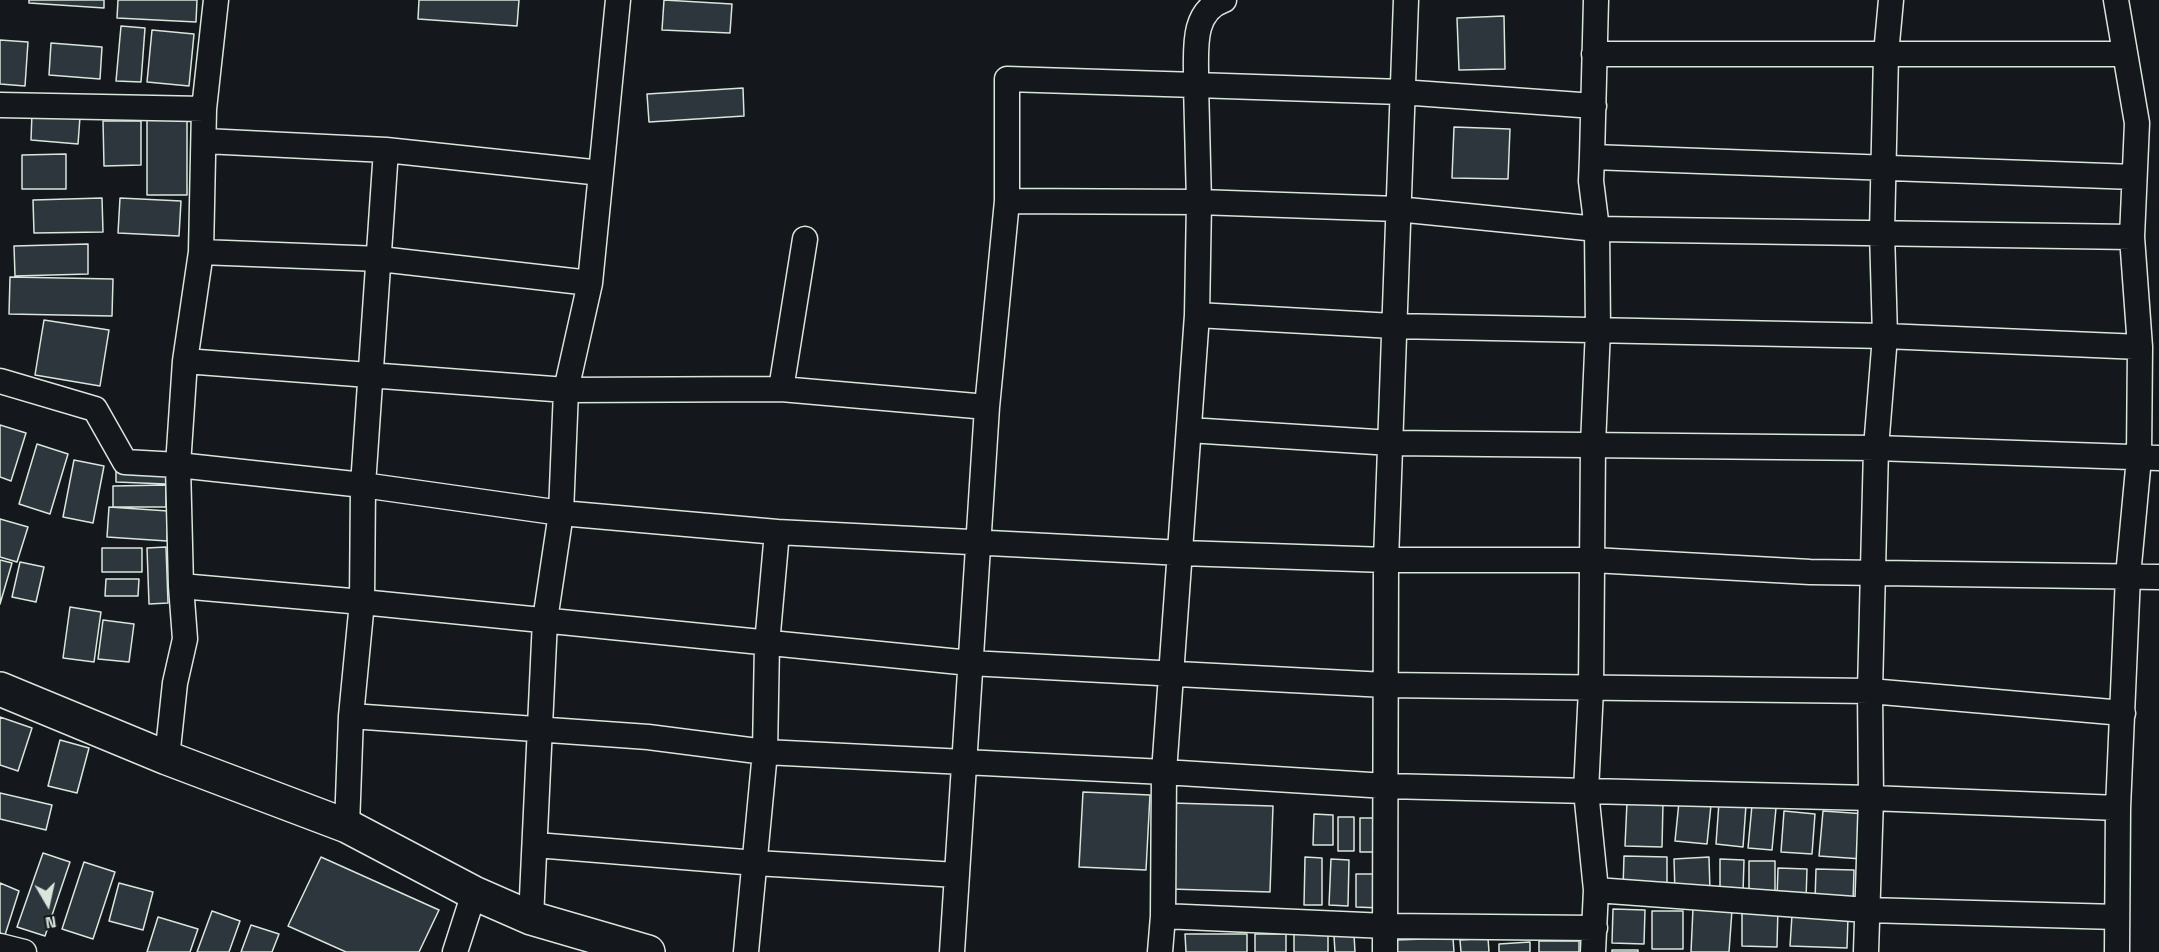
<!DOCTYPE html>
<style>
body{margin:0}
#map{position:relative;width:2159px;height:952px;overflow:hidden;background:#14181c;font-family:"Space Grotesk",sans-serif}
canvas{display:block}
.north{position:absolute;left:18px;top:874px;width:60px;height:60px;-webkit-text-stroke:4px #14181c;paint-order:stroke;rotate:171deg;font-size:16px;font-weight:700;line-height:24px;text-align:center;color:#d8e6dc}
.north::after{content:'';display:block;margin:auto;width:21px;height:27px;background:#d8e6dc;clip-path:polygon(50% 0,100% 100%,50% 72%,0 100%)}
</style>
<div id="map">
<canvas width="2159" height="952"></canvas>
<div class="north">N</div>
</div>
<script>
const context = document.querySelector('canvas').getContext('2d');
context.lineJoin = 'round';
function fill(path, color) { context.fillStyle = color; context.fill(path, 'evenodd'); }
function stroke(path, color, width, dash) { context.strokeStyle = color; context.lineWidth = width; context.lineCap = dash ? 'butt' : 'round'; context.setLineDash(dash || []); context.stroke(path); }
const building = new Path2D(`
 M 29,0 L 104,0 L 104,8 L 29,3 Z
 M 118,0 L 197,0 L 196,22 L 117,18 Z
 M 419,0 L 519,0 L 517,26 L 418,19 Z
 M 664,0 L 732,4 L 730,33 L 662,30 Z
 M 1504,16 L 1505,69 L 1459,70 L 1457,18 Z
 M 121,26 L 145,28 L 141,82 L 116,81 Z
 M 152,30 L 194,34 L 189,86 L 147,82 Z
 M 0,40 L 28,42 L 25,86 L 0,84 Z
 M 51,43 L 102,47 L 100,79 L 49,75 Z
 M 743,88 L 744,116 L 649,122 L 647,94 Z
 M 32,113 L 80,117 L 78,144 L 31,140 Z
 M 187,117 L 187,195 L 147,195 L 147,118 Z
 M 103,121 L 141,121 L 141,165 L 104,166 Z
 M 1454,127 L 1510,129 L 1508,179 L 1452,178 Z
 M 66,154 L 66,189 L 22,189 L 22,155 Z
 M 102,198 L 103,232 L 34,233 L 33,200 Z
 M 120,198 L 181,201 L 179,236 L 118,233 Z
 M 88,244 L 88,274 L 15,276 L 14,246 Z
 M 10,277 L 113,279 L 112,316 L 9,314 Z
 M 44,320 L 109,330 L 100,386 L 35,375 Z
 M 0,425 L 26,433 L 11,481 L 0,477 Z
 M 37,444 L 68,454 L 50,514 L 19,504 Z
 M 74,460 L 104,466 L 93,523 L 63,517 Z
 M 116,466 L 167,468 L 166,484 L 116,482 Z
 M 166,485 L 166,507 L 113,507 L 113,486 Z
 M 109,507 L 168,511 L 167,541 L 107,537 Z
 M 0,519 L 28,527 L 17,562 L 0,557 Z
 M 166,547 L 168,603 L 149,604 L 147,548 Z
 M 102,548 L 142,548 L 142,572 L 102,572 Z
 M 0,560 L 12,563 L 0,604 Z
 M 20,562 L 44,567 L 36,602 L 12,597 Z
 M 106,579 L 139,579 L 138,596 L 105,596 Z
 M 70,607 L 101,612 L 94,662 L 63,658 Z
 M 103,620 L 134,624 L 129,662 L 98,659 Z
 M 0,717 L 32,728 L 18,771 L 0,765 Z
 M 60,740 L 89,748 L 77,793 L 48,786 Z
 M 1083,792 L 1150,795 L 1146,870 L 1079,867 Z
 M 0,793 L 52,805 L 46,830 L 0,819 Z
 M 1627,802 L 1663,803 L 1662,847 L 1625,846 Z
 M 1679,802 L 1711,805 L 1707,844 L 1675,841 Z
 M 1719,802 L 1746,805 L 1743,847 L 1716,844 Z
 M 1172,803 L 1273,806 L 1270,892 L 1170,889 Z
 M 1752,805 L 1776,808 L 1772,850 L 1748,848 Z
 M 1784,811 L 1815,814 L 1812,854 L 1781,852 Z
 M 1823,811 L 1866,814 L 1862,859 L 1819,856 Z
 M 1314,814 L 1333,815 L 1333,845 L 1313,845 Z
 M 1338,817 L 1354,817 L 1354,851 L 1338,851 Z
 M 1360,818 L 1381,818 L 1380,852 L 1360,852 Z
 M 43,853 L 70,862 L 45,936 L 17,927 Z
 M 1624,856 L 1667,857 L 1667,889 L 1623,888 Z
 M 321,857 L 439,910 L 419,952 L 346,952 L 288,926 Z
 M 1305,857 L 1322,858 L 1322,905 L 1304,905 Z
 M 1709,857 L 1710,891 L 1675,893 L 1674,859 Z
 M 1331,859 L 1349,860 L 1348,906 L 1329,905 Z
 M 1720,859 L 1744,860 L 1743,893 L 1720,893 Z
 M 1749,861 L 1775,861 L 1775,895 L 1749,895 Z
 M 84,862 L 115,872 L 93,939 L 62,929 Z
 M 1778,868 L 1807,869 L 1806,900 L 1777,899 Z
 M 1816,869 L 1854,870 L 1853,902 L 1815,901 Z
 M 1356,874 L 1381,874 L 1380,908 L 1356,907 Z
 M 0,883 L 19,891 L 5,935 L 0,933 Z
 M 119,883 L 153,892 L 143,930 L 109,921 Z
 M 1742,906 L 1778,907 L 1777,947 L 1742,946 Z
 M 1693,908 L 1732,910 L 1729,952 L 1691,952 Z
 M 1613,909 L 1645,910 L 1644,944 L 1612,943 Z
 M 212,911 L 240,921 L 229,952 L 197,952 Z
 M 1652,911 L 1683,911 L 1683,949 L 1652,949 Z
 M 1792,915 L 1848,917 L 1847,948 L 1790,946 Z
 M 158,917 L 198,929 L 190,952 L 147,952 Z
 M 251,925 L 279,934 L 272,952 L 241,952 Z
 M 1328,933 L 1328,952 L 1294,952 L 1294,934 Z
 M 1185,934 L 1247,934 L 1247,952 L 1186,952 Z
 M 1255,934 L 1286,934 L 1286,952 L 1255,952 Z
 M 1354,935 L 1355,952 L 1335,952 L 1334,936 Z
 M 1453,938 L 1454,952 L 1397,952 L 1396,940 Z
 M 1488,938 L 1489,952 L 1461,952 L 1460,940 Z
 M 1539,941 L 1579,941 L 1579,952 L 1539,952 Z
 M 1530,942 L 1530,952 L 1499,952 L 1499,944 Z
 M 1612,950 L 1638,950 L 1638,952 L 1612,952 Z`);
const minor = new Path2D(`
 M 1596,0 L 1592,157 L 2134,177
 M 2116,0 L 2137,123 L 2132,237 L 2140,347 L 2139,458 L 2128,576 L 2118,808 L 2117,952
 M 1594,54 L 2125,54
 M 0,105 L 204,109
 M 1592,157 L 1591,181 L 1597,229 L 1598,329 L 1593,445 L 1591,689 L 1586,791 L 1596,890 L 1593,952
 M 601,173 L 618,0
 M 1007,201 L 1199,202 L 1397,209 L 1597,229 L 2132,237
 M 201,252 L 380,259 L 590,283
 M 1197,315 L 1199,202 L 1196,85 L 1401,92 L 1594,106
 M 185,361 L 201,252 L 204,109 L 216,0
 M 0,381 L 95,409 L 125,462 L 178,465 L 185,361 L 566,390 L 590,283 L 601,173 L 386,150 L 205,141
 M 781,389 L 805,239
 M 1189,430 L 1391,443 L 1876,448 L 2159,458
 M 181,586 L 362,602 L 970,663 L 1385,685 L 1870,691 L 2123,713
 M 351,716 L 648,737 L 765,752 L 1164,772 L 1386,786 L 1871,798 L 2118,808
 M 167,758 L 175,683 L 185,639 L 181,586 L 178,465 L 363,485 L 561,513 L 777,532 L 1182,553 L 1386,560 L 1593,560 L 1810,572 L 2159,577
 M 347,826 L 351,716 L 362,602 L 363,485 L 386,150
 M 536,845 L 756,863 L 957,875
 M 1596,890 L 1867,910 L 2117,917
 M 1163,916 L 1386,926 L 1595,928
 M 531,918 L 545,620 L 561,513 L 566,390 L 781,389 L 987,407
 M 0,946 L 24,952
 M 455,952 L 474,893
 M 746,952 L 765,752 L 767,644 L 777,532
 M 952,952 L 987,407 L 1007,201 L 1007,79 L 1196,85 C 1197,55 1189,12 1224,0
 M 1160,952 L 1163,916 L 1164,772 L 1197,315 L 1393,326 L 1885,336 L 2140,347
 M 1385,952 L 1386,560 L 1406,0
 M 1866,952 L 1871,798 L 1870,691 L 1876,448 L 1885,336 L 1882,232 L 1886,54 L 1891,0`);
const secondary = new Path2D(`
 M 0,689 L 167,758 L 347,826 L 474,893 L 531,918 L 648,952`);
fill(building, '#2c363c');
stroke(building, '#d8e6dc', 1.5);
stroke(minor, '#d8e6dc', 27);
stroke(secondary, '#d8e6dc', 36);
stroke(minor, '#14181c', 24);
stroke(secondary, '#14181c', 33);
</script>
